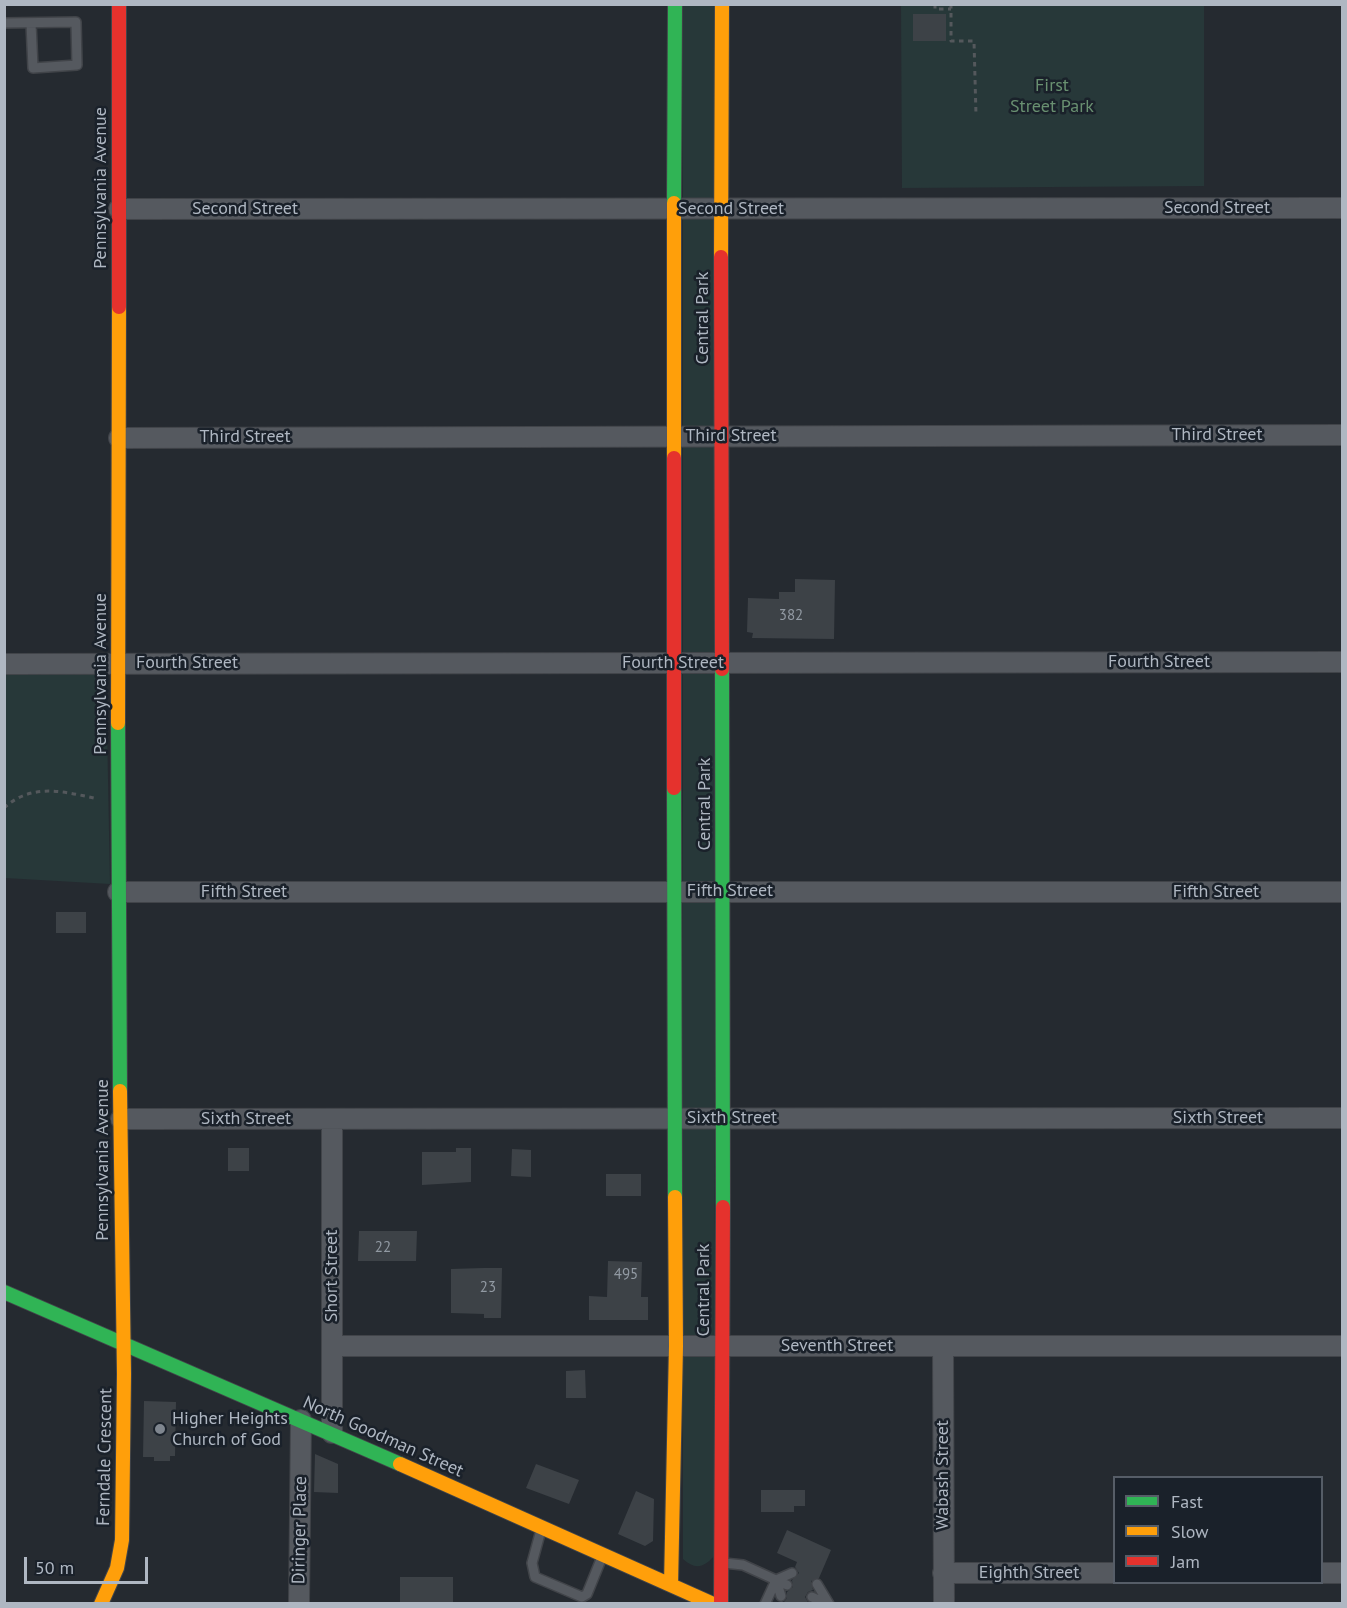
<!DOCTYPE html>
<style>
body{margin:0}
#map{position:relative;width:1347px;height:1608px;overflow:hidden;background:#252a30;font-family:"PT Sans",sans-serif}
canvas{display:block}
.frame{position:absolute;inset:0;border:6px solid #afb7c2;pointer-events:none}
.legend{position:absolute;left:1113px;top:1476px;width:210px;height:108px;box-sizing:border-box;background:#1a212a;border:2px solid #565d67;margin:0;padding:8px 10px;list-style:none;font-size:18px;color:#afb7c2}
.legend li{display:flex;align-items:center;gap:12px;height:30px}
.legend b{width:30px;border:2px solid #565d67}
.scale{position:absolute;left:24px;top:1557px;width:124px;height:27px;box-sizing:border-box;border:3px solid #afb7c2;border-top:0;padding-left:8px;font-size:18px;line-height:21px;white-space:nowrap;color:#afb7c2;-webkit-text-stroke:4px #1a212a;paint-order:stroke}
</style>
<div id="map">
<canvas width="1347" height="1608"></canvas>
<div class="frame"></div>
<ul class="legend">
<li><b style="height:8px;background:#30b455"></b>Fast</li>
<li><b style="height:8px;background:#ff9f0a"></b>Slow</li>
<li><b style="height:8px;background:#e5322d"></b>Jam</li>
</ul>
<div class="scale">50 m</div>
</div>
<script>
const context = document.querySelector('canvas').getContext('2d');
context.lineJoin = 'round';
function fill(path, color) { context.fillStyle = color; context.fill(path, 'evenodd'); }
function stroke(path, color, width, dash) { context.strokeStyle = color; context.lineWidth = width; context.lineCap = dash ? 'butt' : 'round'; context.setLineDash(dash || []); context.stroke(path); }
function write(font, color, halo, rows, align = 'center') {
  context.font = font + ' "PT Sans",sans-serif'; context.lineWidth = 5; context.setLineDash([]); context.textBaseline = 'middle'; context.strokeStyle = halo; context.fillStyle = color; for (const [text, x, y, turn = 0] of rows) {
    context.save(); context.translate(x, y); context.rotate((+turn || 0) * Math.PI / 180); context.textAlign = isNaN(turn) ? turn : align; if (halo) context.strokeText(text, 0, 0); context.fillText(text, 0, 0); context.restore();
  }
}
const green = new Path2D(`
 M 714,4 L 715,1555 C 704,1568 695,1570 683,1559 L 683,5 Z
 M 901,5 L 1204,5 L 1204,186 L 902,188 Z
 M 4,673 L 106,674 L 110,884 L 5,878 Z`);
const building = new Path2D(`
 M 913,14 L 946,14 L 946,41 L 913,41 Z
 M 795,579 L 835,580 L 834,639 L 752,638 L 753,633 L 747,632 L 748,598 L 779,599 L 779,592 L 795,592 Z
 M 56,912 L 86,912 L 86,933 L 56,933 Z
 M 228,1148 L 249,1148 L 249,1171 L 228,1171 Z
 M 456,1148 L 471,1148 L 471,1182 L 422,1185 L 422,1152 L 456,1152 Z
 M 512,1149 L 531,1150 L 531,1177 L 511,1176 Z
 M 606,1174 L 641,1174 L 641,1196 L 606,1196 Z
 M 359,1231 L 417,1231 L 416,1261 L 358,1261 Z
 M 608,1261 L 642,1262 L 641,1297 L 648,1297 L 648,1320 L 589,1320 L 589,1296 L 607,1297 Z
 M 484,1268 L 502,1268 L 501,1318 L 484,1318 L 484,1314 L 451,1313 L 451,1269 Z
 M 585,1370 L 586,1398 L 566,1398 L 566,1371 Z
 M 144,1401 L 176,1402 L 175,1456 L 170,1456 L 170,1461 L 154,1461 L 154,1457 L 143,1457 Z
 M 315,1454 L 338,1464 L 338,1493 L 314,1492 Z
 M 536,1464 L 579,1480 L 569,1504 L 526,1488 Z
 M 761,1490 L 805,1490 L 805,1506 L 794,1506 L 794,1512 L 761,1512 Z
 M 636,1491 L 654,1499 L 653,1541 L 645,1546 L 618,1534 Z
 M 787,1530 L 831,1550 L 819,1578 L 811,1581 L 813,1590 L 808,1592 L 805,1597 L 809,1604 L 784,1602 L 787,1598 L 787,1592 L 793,1587 L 792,1580 L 799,1573 L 795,1567 L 797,1562 L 777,1553 Z
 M 400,1577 L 453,1577 L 453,1604 L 400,1604 Z`);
const path = new Path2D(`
 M 935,4 L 935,9 L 951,9
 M 951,4 L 951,41 L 974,41 L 976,115
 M 4,808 C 32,782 66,792 98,799`);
const lane = new Path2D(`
 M 4,23 L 76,22 L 77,65 L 33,68 L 31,23
 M 541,1530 L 532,1563 L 535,1577 L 582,1597 L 587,1594 L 602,1557
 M 724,1563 L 743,1565 L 776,1580 L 781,1596
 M 817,1584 L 829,1604
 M 787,1585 L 776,1580 L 792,1573
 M 812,1597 L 827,1604
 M 765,1604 L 776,1580`);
const street = new Path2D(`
 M 119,209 L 1342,208
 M 119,438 L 1342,435
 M 4,664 L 1342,662
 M 118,892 L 1342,892
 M 121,1119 L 1342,1118
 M 332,1346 L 1342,1346
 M 943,1346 L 944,1604
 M 332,1433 L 332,1119
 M 943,1573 L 1114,1573
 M 1322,1573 L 1342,1573
 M 299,1604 L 301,1420`);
const fast = new Path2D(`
 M 674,203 L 675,4
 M 722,669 L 723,1207
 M 118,723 L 120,1091
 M 674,788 L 675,1197
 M 4,1292 L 400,1464`);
const slow = new Path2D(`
 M 721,257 L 722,4
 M 674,458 L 674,203
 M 118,723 L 119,307
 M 400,1464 L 713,1604
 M 671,1585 L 676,1346 L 675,1197
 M 101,1604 L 117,1568 L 122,1540 L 124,1374 L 120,1091`);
const jam = new Path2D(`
 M 721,257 L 722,669
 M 119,307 L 119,4
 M 674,788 L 674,458
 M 721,1604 L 723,1207`);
const markers = [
 [160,1429,6,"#7f868f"]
];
const numberNames = [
 ["382",791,616],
 ["22",383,1248],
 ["495",626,1275],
 ["23",488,1288]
];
const parkNames = [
 ["First",1052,86],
 ["Street Park",1052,107]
];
const streetNames = [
 ["Pennsylvania Avenue",101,188,-90],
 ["Second Street",1217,208],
 ["Second Street",245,209],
 ["Second Street",731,209],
 ["Central Park",703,318,-90],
 ["Third Street",1217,435],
 ["Third Street",731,436],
 ["Third Street",245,437],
 ["Fourth Street",1159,662],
 ["Fourth Street",187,663],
 ["Fourth Street",673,663],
 ["Pennsylvania Avenue",101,674,-90],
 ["Central Park",705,804,-90],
 ["Fifth Street",730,891],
 ["Fifth Street",244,892],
 ["Fifth Street",1216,892],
 ["Sixth Street",732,1118],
 ["Sixth Street",1218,1118],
 ["Sixth Street",246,1119],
 ["Pennsylvania Avenue",103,1160,-90],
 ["Short Street",332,1276,-90],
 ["Central Park",704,1290,-90],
 ["Seventh Street",837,1346],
 ["North Goodman Street",383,1437,24],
 ["Ferndale Crescent",105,1457,-89],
 ["Wabash Street",943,1475,-90],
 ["Diringer Place",300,1530,-89],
 ["Eighth Street",1029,1573]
];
const poiNames = [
 ["Higher Heights",172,1419],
 ["Church of God",172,1440]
];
fill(green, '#273839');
fill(building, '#3d4247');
stroke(lane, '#414449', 12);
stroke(street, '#414449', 22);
stroke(fast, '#414449', 16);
stroke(slow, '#414449', 16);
stroke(jam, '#414449', 16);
stroke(path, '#54585c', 3, [4.5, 4.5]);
stroke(lane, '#55595f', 9);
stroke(street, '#55595f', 20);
stroke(fast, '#30b455', 14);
stroke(slow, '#ff9f0a', 14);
stroke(jam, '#e5322d', 14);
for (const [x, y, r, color] of markers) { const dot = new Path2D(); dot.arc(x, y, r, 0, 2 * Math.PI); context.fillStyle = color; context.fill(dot); stroke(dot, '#1a212a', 2); }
write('15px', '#929aa3', null, numberNames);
write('18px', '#699071', '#1a212a', parkNames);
write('18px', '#afb7c2', '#1a212a', streetNames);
write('18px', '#afb7c2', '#1a212a', poiNames, 'left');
</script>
